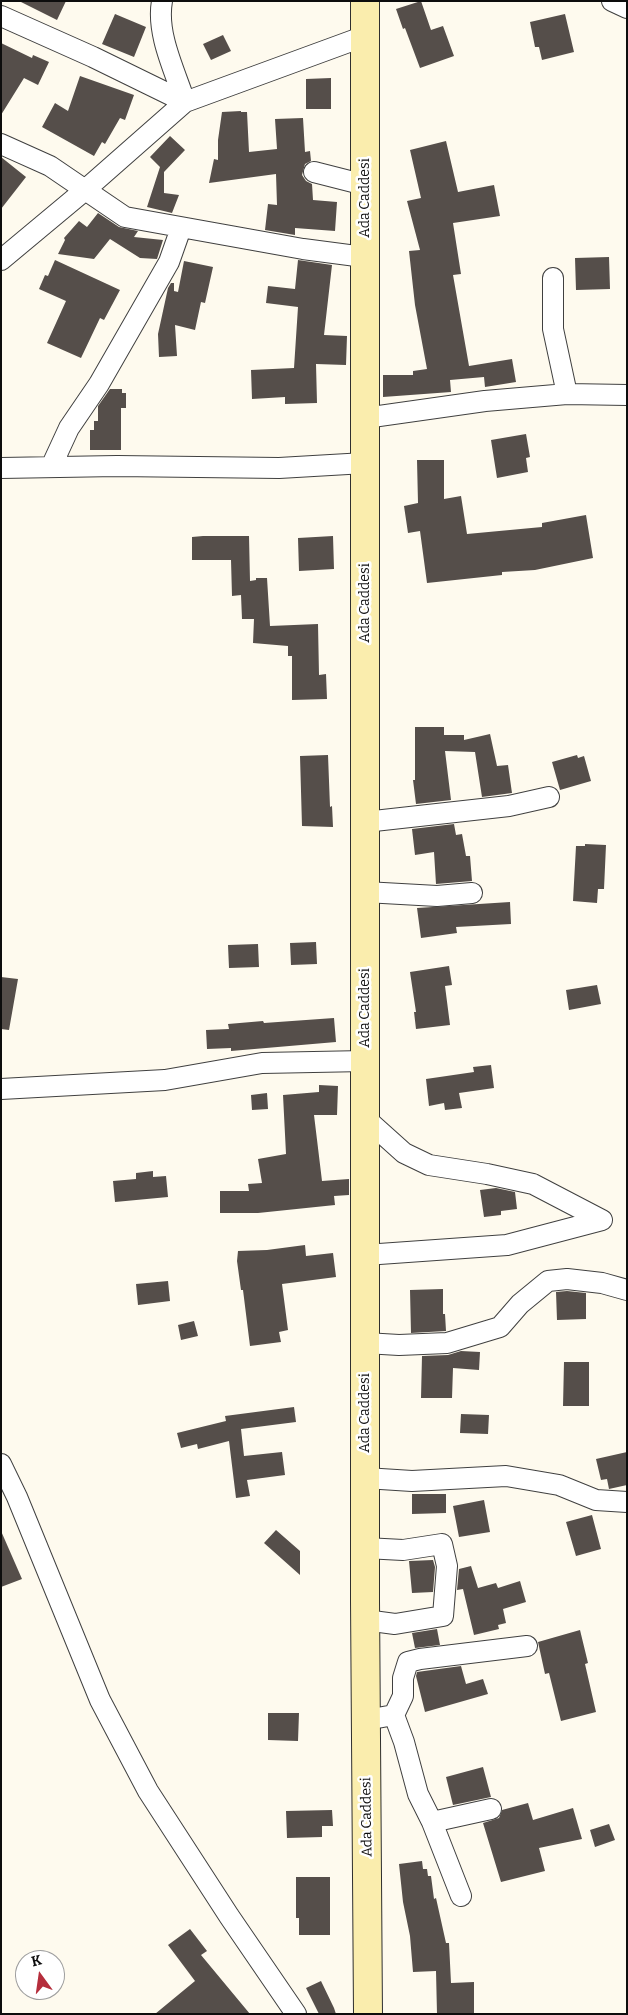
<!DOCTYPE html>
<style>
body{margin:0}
#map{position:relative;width:628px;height:2015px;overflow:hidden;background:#fefaee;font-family:Bitter,serif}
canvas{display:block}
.frame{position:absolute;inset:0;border:2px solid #0d0d0d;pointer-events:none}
.north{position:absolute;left:15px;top:1950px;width:50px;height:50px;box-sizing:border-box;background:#fff;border:1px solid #9e9e9e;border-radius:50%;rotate:346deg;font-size:14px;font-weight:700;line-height:20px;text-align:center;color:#0d0d0d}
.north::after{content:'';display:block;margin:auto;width:18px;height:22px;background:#b52e3c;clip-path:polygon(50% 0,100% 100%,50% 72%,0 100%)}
</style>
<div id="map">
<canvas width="628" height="2015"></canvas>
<div class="frame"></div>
<div class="north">K</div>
</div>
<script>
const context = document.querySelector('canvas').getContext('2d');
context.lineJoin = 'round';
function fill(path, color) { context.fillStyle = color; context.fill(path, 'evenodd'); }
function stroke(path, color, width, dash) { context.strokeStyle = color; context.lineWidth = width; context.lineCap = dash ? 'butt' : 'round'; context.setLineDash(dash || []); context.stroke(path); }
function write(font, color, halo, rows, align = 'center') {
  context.font = font + ' Bitter,serif'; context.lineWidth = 5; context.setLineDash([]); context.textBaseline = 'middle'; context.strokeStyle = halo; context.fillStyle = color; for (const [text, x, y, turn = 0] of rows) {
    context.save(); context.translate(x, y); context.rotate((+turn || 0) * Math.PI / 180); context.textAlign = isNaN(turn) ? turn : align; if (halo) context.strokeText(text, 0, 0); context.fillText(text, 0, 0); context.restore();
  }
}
const building = new Path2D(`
 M 19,1 L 66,1 L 57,20 Z
 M 421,1 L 431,30 L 443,26 L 454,56 L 420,68 L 405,28 L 403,29 L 396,9 Z
 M 115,14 L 146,27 L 134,57 L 102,44 Z
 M 565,14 L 574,52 L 542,60 L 539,47 L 535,47 L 530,22 Z
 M 223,35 L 231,51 L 211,60 L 203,44 Z
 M 1,43 L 32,58 L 33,55 L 49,62 L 38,85 L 24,78 L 1,115 Z
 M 80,76 L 134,95 L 125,120 L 120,118 L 105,144 L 102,142 L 94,156 L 42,127 L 55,103 L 68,111 Z
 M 331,78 L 331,109 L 306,109 L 306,79 Z
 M 241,111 L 241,112 L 247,112 L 249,152 L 277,149 L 275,119 L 303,118 L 305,152 L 310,151 L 311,161 L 305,164 L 302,175 L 306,181 L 312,184 L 313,200 L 337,202 L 335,231 L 295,228 L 295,235 L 265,230 L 268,204 L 277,205 L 276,174 L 209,183 L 214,159 L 218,160 L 218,140 L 222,112 Z
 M 170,136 L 185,150 L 164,172 L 164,193 L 179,195 L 172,213 L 147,207 L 160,167 L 150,157 Z
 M 446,141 L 458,192 L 494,185 L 500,216 L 453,223 L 461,274 L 453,275 L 469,366 L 512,359 L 516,382 L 485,387 L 484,377 L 450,380 L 451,392 L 383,397 L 383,375 L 413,375 L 413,371 L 427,369 L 415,305 L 409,251 L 420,250 L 407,201 L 421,198 L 410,150 Z
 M 1,157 L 26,177 L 1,209 Z
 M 98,213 L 119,227 L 138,231 L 134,237 L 163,240 L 157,259 L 140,258 L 110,239 L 94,259 L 58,254 L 65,240 L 64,238 L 79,221 L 87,227 Z
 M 609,257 L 610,289 L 576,290 L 575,258 Z
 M 55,260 L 120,290 L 104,320 L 100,318 L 81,358 L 47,343 L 66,301 L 39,289 L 45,275 L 48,276 Z
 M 298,260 L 332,265 L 324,335 L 347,336 L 346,365 L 316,364 L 317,403 L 285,404 L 285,397 L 252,399 L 251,370 L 294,368 L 298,307 L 266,303 L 268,286 L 295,289 Z
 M 184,261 L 213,267 L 205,303 L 201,302 L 195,330 L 175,325 L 177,356 L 159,357 L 158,334 L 168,288 L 171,283 L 174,283 L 174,291 L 178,292 Z
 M 110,389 L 122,389 L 122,393 L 126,393 L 126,408 L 121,408 L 121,450 L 90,450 L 90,430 L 94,430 L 94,421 L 98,421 L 98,406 Z
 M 526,434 L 530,457 L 526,458 L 528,472 L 497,478 L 491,440 Z
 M 417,460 L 444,460 L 444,499 L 461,496 L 467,534 L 542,527 L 542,523 L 586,515 L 593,558 L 535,570 L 502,572 L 502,575 L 427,583 L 420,531 L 408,533 L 404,506 L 418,503 Z
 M 203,536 L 249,536 L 250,581 L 256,580 L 256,578 L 267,578 L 270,626 L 318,624 L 319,675 L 326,674 L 327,699 L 292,700 L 292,656 L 288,656 L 288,646 L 253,643 L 254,619 L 242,619 L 241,595 L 232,596 L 231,560 L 192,560 L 192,537 Z
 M 333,536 L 334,569 L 299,571 L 298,538 Z
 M 415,727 L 444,727 L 444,735 L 464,735 L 464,740 L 490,734 L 497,766 L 508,765 L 512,793 L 482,797 L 475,752 L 445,751 L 451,800 L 416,804 L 413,780 L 415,780 Z
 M 328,755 L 330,807 L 332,806 L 333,827 L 302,826 L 300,756 Z
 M 577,755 L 578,758 L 584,756 L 591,781 L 560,790 L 552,762 Z
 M 454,824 L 456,835 L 462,834 L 466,856 L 470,856 L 472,881 L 436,884 L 434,852 L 415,855 L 412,829 Z
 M 585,844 L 606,845 L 604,889 L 598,889 L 597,903 L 573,901 L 576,846 L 585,846 Z
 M 510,902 L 511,924 L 456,927 L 457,933 L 421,938 L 417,908 Z
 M 316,942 L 317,964 L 291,965 L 290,943 Z
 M 258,944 L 259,967 L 229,968 L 228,945 Z
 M 449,966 L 452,985 L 445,986 L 450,1025 L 416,1029 L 414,1012 L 416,1012 L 410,972 Z
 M 1,977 L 18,979 L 9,1030 L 1,1029 Z
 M 597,985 L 601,1004 L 569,1010 L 566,990 Z
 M 334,1018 L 336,1042 L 231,1051 L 231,1048 L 207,1049 L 206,1030 L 229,1029 L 228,1024 L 263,1021 L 264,1023 Z
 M 491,1065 L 494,1088 L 459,1093 L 462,1108 L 445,1110 L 444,1103 L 429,1106 L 426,1079 L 474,1072 L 473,1067 Z
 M 319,1085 L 338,1086 L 337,1115 L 314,1115 L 322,1181 L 349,1179 L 349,1195 L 334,1196 L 335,1205 L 258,1213 L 220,1213 L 220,1191 L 249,1191 L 248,1184 L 262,1183 L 258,1159 L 286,1154 L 283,1095 L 319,1092 Z
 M 267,1093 L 268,1109 L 252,1110 L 251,1095 Z
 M 153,1171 L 153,1177 L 166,1176 L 168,1197 L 115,1202 L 113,1181 L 136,1179 L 136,1173 Z
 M 496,1188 L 515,1192 L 517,1209 L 501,1211 L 501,1215 L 484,1217 L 480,1190 Z
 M 305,1245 L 306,1256 L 333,1253 L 336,1277 L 282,1284 L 288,1330 L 279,1332 L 281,1342 L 250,1346 L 243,1290 L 241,1290 L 237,1261 L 238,1251 L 267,1250 Z
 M 168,1281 L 170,1301 L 138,1305 L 136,1284 Z
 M 443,1289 L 443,1314 L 445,1314 L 446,1331 L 411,1333 L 410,1290 Z
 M 567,1291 L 586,1293 L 586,1319 L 557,1320 L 556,1292 Z
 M 194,1321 L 198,1336 L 181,1340 L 178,1325 Z
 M 461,1351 L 480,1352 L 479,1370 L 453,1368 L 452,1398 L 421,1398 L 422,1356 L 448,1355 Z
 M 564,1362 L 589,1362 L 589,1406 L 563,1406 Z
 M 294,1407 L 296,1422 L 241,1429 L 244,1456 L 282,1452 L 285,1475 L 247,1480 L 250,1496 L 236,1498 L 229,1441 L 198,1449 L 197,1444 L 181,1448 L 177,1433 L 226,1421 L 225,1416 Z
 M 461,1414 L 489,1415 L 488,1434 L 460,1433 Z
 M 627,1452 L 627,1485 L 609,1489 L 607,1479 L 601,1480 L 596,1459 Z
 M 412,1494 L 446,1494 L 446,1513 L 412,1514 Z
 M 484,1500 L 490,1532 L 459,1537 L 453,1506 Z
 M 592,1515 L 601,1549 L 576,1556 L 566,1522 Z
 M 276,1530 L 300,1551 L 300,1575 L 264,1543 Z
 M 1,1531 L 22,1579 L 1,1587 Z
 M 433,1560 L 435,1567 L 433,1592 L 412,1593 L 409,1561 Z
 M 471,1566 L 478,1588 L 496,1583 L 498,1588 L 520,1581 L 526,1602 L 503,1609 L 506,1623 L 498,1625 L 499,1629 L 474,1635 L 463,1589 L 457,1590 L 459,1569 Z
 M 437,1629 L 440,1645 L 415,1648 L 412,1633 Z
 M 580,1630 L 588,1663 L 585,1664 L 596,1712 L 561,1721 L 549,1673 L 545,1674 L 538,1642 Z
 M 461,1666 L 466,1684 L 483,1679 L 488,1694 L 425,1712 L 416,1676 L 417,1672 Z
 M 268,1713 L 299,1713 L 298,1741 L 268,1740 Z
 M 483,1767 L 491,1797 L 453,1805 L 446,1777 Z
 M 528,1803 L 533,1820 L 573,1808 L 582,1839 L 539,1848 L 545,1871 L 501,1882 L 483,1823 L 499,1818 L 502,1810 Z
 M 332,1810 L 333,1826 L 322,1826 L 322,1837 L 287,1838 L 286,1811 Z
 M 609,1824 L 615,1840 L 595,1847 L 590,1830 Z
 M 422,1861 L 423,1869 L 427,1869 L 428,1876 L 431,1876 L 434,1899 L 436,1898 L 446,1943 L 449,1943 L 451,1983 L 474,1982 L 474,2014 L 437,2014 L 436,1971 L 413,1972 L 410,1936 L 403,1902 L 399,1864 Z
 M 296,1877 L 330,1877 L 330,1935 L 299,1935 L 299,1918 L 296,1918 Z
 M 190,1929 L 207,1951 L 201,1955 L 250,2014 L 155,2014 L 195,1981 L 168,1945 Z
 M 321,1981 L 334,2008 L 336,2014 L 319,2014 L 306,1988 Z`);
const street = new Path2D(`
 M 162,1 C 156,34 175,71 185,102
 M 612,1 L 627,8
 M 1,16 L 93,57 L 185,102
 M 1,144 L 50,166 L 125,217 L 303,249 L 364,257
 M 314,172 L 365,185
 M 1,260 L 85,190 L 185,102 L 365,36
 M 553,278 L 553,329 L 567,394
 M 365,418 L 485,401 L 567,394 L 627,395
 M 51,467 L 69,428 L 99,384 L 169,262 L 181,228
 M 1,468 L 117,466 L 279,468 L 365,463
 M 365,822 L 509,806 L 549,797
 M 365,892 L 437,896 L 472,893
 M 1,1089 L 165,1080 L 262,1063 L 365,1061
 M 365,1255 L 507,1245 L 602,1220 L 533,1184 L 487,1174 L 429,1165 L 404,1153 L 365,1118
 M 365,1343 L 399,1345 L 447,1343 L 500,1327 L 520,1304 L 548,1281 L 567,1279 L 602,1283 L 627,1290
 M 1,1464 L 17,1497 L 100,1700 L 148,1791 L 229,1916 L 296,2014
 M 365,1478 L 412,1481 L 506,1476 L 559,1485 L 596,1500 L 627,1502
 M 365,1548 L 403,1550 L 442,1544 L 447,1566 L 443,1616 L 395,1624 L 365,1620
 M 394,1715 L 404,1742 L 418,1794 L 432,1822 L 461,1896
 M 366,1720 L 394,1715 L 403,1696 L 403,1678 L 408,1662 L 420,1659 L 527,1646
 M 432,1822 L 491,1809`);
const secondary = new Path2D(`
 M 365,1 L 365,1601 L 368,2014`);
const streetNames = [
 ["Ada Caddesi",365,198,-90],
 ["Ada Caddesi",365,603,-90],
 ["Ada Caddesi",365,1008,-90],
 ["Ada Caddesi",365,1413,-90],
 ["Ada Caddesi",367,1817,-91]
];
fill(building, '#554e4a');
stroke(street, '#404040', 22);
stroke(secondary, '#2f2f2f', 30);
stroke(street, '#fff', 20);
stroke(secondary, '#faedad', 28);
write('14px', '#0d0d0d', '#fff', streetNames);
</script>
